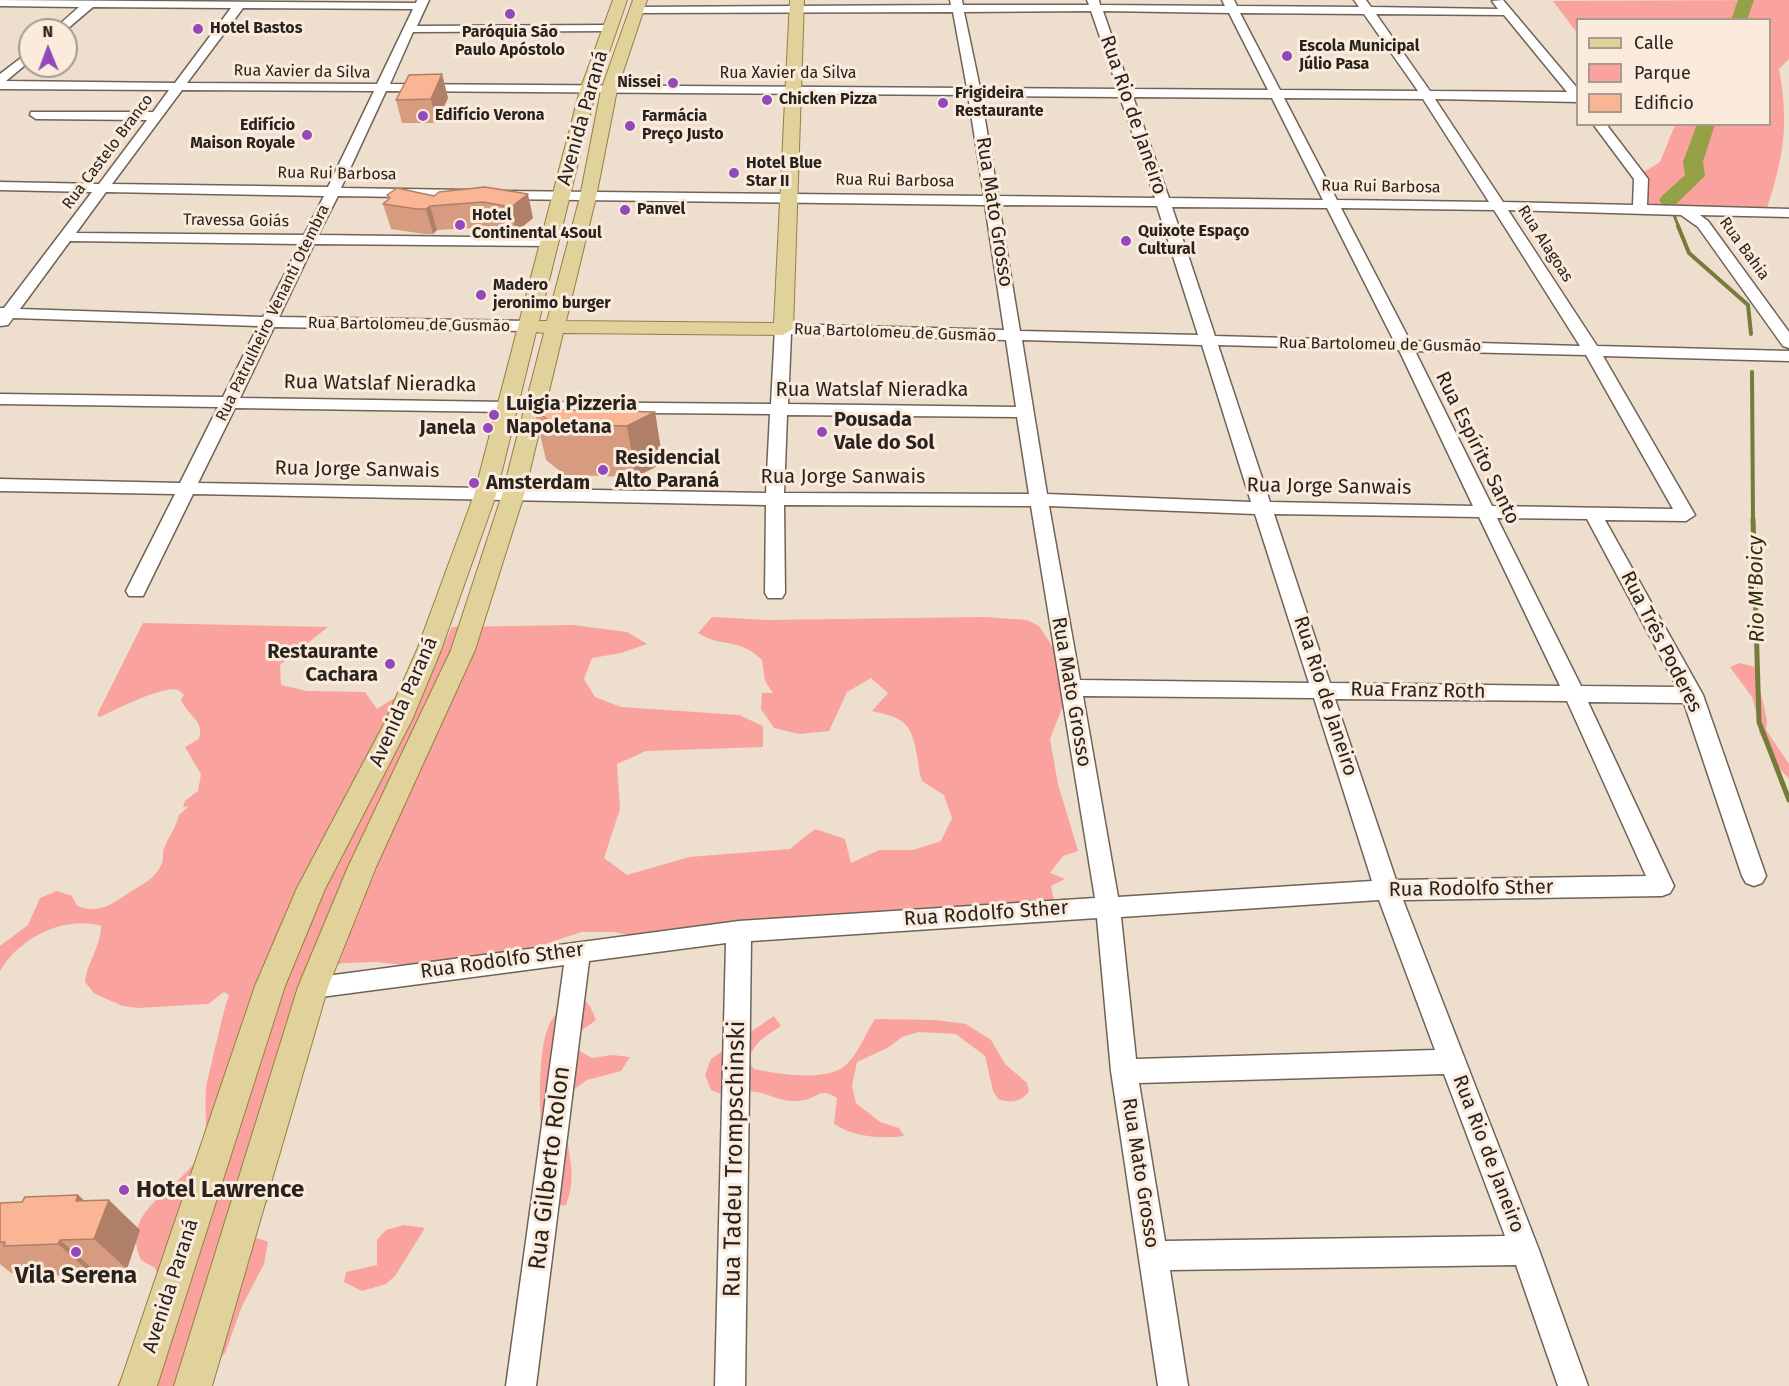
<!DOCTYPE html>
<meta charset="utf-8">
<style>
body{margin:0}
#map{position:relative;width:1789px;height:1386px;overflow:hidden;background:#eddece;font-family:"Fira Sans",sans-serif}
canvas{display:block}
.legend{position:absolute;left:1576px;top:18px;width:195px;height:108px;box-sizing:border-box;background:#faebdc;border:2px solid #a69b90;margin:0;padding:8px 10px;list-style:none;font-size:18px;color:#29231e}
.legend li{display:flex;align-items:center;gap:12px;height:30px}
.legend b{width:30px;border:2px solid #a69b90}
.north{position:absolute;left:18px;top:18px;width:60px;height:60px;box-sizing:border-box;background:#faebdc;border:2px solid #a69b90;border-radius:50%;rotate:359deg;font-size:16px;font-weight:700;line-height:24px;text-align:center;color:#29231e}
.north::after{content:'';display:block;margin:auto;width:21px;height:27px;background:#9449bb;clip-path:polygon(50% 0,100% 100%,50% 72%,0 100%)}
</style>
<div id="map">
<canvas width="1789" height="1386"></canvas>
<ul class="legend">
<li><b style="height:8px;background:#e1d19a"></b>Calle</li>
<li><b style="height:16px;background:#faa29e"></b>Parque</li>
<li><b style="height:16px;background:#fab594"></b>Edificio</li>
</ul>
<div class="north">N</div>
</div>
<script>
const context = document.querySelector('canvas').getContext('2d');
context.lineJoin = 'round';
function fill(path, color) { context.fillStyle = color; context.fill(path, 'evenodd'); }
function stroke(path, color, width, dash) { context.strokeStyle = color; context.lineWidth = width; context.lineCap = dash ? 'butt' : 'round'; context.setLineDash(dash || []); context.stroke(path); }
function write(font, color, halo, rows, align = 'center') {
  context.font = font + ' "Fira Sans",sans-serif'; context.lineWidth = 6; context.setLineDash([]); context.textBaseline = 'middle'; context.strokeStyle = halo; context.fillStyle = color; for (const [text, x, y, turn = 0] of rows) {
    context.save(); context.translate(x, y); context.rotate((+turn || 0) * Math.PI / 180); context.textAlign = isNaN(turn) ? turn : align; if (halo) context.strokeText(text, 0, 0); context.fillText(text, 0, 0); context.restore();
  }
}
const green = new Path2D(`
 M 1789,0 L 1789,59 L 1779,69 C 1789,123 1784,157 1767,208 L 1647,206 L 1644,172 L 1660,162 L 1675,125 L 1770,124 L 1770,20 L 1578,20 L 1577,33 L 1553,1 Z
 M 712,617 L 768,620 L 984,617 L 1027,620 L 1039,626 L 1058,655 L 1063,696 L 1062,708 L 1050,739 L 1058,784 L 1078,851 L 1063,856 L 1050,873 L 1065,879 L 1051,886 L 1054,900 L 1030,906 L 744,920 L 635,937 L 615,932 L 581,932 L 525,951 L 411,966 L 377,962 L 343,963 L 321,969 L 265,1179 L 268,1200 L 249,1235 L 268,1242 L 264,1264 L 242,1306 L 225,1353 L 192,1386 L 117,1386 L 162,1283 L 155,1268 L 141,1260 C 119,1209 178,1192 199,1156 C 210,1137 204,1110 206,1089 C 207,1078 211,1068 213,1057 C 218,1036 222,1016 229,995 L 224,992 L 208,1004 L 138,1008 L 123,1006 L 95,994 L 85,982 C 87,962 101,947 101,926 C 64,915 19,938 0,971 L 0,946 L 28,925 L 40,898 L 57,891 L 72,896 L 77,906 C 97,913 108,907 124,896 C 138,886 155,881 162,863 C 164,858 162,853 164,849 C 168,837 176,828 179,815 L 189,806 L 183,807 L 185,801 L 198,791 L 201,774 L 185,747 L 199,739 C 205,721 188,716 181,700 L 184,695 C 181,692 178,689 173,689 C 153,691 118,708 100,717 L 97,715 L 143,623 L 328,627 L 280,665 L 281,685 L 307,691 L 365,692 L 377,709 L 429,676 L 452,627 L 573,625 L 627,632 L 647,644 L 621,653 L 592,658 L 584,679 L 595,697 L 621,707 L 739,715 L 763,726 L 763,747 L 646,751 L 617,764 L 620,809 L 604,858 L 627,875 L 689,857 L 790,849 L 815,829 L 845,839 L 851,863 L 879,850 L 913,850 L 941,841 L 952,818 L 944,795 L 922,781 C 916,762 918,731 900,720 C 892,715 880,713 872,711 L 888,693 L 871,678 L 847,692 L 829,731 L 799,734 L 774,728 L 761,709 L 762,693 L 773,693 L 765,681 L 762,660 C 739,637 720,648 698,633 Z
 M 1740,663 L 1755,667 L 1767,720 L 1766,730 L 1789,764 L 1789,779 L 1777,766 L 1759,732 L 1759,722 L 1752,697 L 1730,667 Z
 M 579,996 L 590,1006 L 596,1020 L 577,1034 L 578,1050 L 592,1058 L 612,1055 L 630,1057 L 621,1071 L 587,1080 L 570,1092 C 569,1104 565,1118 566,1130 C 569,1160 577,1175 566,1205 L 547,1206 C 544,1162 531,1058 551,1021 C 558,1010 568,1003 579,996 Z
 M 774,1016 L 781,1026 C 767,1036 752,1042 749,1062 L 754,1069 C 777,1074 831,1083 848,1063 C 860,1050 865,1034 875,1019 L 935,1020 L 966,1024 L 991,1040 L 1005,1064 L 1027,1083 L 1029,1091 C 1021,1103 1010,1103 998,1099 L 993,1091 L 985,1056 L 956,1034 L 919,1032 L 902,1037 L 889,1047 L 857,1062 L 852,1086 L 856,1103 L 880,1122 L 899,1128 L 904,1136 C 879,1139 855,1137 834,1124 L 837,1098 C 820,1087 819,1097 804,1100 C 773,1106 762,1081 727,1096 L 711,1090 L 705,1075 L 711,1059 Z
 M 404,1225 L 425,1228 L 395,1276 L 386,1284 L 362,1291 L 344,1282 L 346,1272 L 377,1265 L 377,1240 L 386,1230 Z`);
const streamFar2 = new Path2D(`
 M 1674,215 L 1679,228`);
const streamFar1 = new Path2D(`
 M 1678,226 L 1689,253 L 1748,305 L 1751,334
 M 1752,372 L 1753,521`);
const stream = new Path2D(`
 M 1753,519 L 1759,722 L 1789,800`);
const river = new Path2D(`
 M 1738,0 L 1754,0 L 1747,20 L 1731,20 Z
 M 1697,124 L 1715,124 L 1703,162 L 1705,176 L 1676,204 L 1662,204 L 1659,200 L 1662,196 L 1685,175 L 1683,162 Z`);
const minor = new Path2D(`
 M 0,0 L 416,3 L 417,0 L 429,0 L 417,26 L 610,25 L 616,28 L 610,31 L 413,32 L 390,84 L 967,88 L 953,12 L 637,13 L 631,10 L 637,7 L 951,5 L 950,0 L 962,0 L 963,5 L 1089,5 L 1087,0 L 1099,0 L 1100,5 L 1225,6 L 1222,0 L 1234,0 L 1237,6 L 1359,7 L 1354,0 L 1366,0 L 1371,7 L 1498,9 L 1492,1 L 1503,0 L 1578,89 L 1578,102 L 1435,99 L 1503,202 L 1633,205 L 1634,179 L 1593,124 L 1606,124 L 1648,179 L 1647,205 L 1789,209 L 1789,217 L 1700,215 L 1708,221 L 1789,332 L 1789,348 L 1783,346 L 1698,227 L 1681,215 L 1508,210 L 1597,346 L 1789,351 L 1789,361 L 1603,356 L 1695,515 L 1686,521 L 1605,520 L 1703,695 L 1766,876 L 1762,883 L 1754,886 L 1746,883 L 1742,876 L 1684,703 L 1588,702 L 1674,886 L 1670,893 L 1662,896 L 1403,900 L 1539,1250 L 1588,1386 L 1558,1386 L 1516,1265 L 1170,1270 L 1188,1386 L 1158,1386 L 1111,1071 L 1097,918 L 751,941 L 745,1386 L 715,1386 L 726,943 L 589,961 L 536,1386 L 506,1386 L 564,965 L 313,998 L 304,995 L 300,987 L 304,979 L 739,921 L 1095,898 L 1031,506 L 784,505 L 785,593 L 782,598 L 768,598 L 765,593 L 766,505 L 193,494 L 143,596 L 129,596 L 126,591 L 175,494 L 0,491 L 0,479 L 180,483 L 218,407 L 0,404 L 0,394 L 223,397 L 258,326 L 13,318 L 8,325 L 0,326 L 0,308 L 4,308 L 92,192 L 0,190 L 0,182 L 99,184 L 147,120 L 36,119 L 30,115 L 31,112 L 153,112 L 169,90 L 0,89 L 0,74 L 30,51 L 30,61 L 6,81 L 175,83 L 231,8 L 93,7 L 66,30 L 53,30 L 79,7 L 0,6 ZM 243,8 L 413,9 L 377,84 L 187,83 ZM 1091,11 L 1118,89 L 980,88 L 964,12 ZM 1103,11 L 1229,13 L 1268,90 L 1130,89 ZM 1240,13 L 1364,14 L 1418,91 L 1280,90 ZM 1376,14 L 1504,15 L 1567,92 L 1430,91 ZM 182,90 L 374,91 L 328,187 L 112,184 ZM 386,91 L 968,95 L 984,196 L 500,191 L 493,195 L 500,199 L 985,205 L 1004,330 L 783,324 L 775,329 L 771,404 L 537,402 L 529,407 L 537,412 L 770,414 L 766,493 L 198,483 L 235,408 L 508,412 L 516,407 L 508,402 L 240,398 L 274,327 L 528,331 L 536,326 L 528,321 L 279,317 L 314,244 L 550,246 L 557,242 L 550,238 L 318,235 L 338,196 L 466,198 L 473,194 L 466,190 L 341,188 ZM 981,96 L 1120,97 L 1155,198 L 998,196 ZM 1133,97 L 1272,98 L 1323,200 L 1169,198 ZM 1284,98 L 1423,99 L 1489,202 L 1337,200 ZM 106,192 L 324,196 L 304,235 L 76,233 ZM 999,205 L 1157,206 L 1198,335 L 1020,331 ZM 1172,207 L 1327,208 L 1394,341 L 1215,336 ZM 1341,208 L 1494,210 L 1580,346 L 1410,341 ZM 70,241 L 300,244 L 263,317 L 20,309 ZM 791,334 L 1006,340 L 1016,407 L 788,404 ZM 1022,340 L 1202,345 L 1251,502 L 1047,494 ZM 1218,345 L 1399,350 L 1473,506 L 1270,502 ZM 1415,351 L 1586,355 L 1673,509 L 1492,506 ZM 787,415 L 1017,417 L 1029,494 L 784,493 ZM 1049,506 L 1255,514 L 1309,683 L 1080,680 ZM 1274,514 L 1479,517 L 1560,686 L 1330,683 ZM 1497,518 L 1587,519 L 1677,687 L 1581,686 ZM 1083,696 L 1314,698 L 1372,881 L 1118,897 ZM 1335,699 L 1567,701 L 1646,876 L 1396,880 ZM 1379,900 L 1435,1050 L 1136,1059 L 1121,917 ZM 1444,1074 L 1505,1236 L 1165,1241 L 1139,1083 Z`);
const major = new Path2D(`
 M 613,0 L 627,0 L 596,90 L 539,321 L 547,321 L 580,197 L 601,90 L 633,0 L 647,0 L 617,90 L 596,197 L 566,321 L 774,323 L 790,0 L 804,0 L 793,329 L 783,335 L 563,333 L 524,495 L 475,650 L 376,867 L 328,987 L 212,1386 L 174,1386 L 298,987 L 348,867 L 451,650 L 502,495 L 544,333 L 536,332 L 496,495 L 441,650 L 412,720 L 325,889 L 285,986 L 157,1386 L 119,1386 L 255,986 L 297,888 L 386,720 L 417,650 L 474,495 L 580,90 Z`);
const wall = new Path2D(`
 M 442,74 L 448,98 L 436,123 L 402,123 L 396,100 Z
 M 485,187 L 533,218 L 516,232 L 489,227 L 437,230 L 433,234 L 424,234 L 391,229 L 383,204 L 388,200 L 387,195 L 434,196 Z
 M 534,409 L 655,412 L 663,463 L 636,477 L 565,475 L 546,460 Z
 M 78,1195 L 84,1200 L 140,1230 L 127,1269 L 94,1270 L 92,1274 L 40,1276 L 36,1272 L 11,1273 L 0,1264 L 0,1203 L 22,1202 Z`);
const shadedWall = new Path2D(`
 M 442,74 L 448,98 L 436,123 L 431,99 Z
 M 528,194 L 533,218 L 516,232 L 511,207 Z
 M 430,206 L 437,230 L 433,234 L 426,209 Z
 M 655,412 L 663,463 L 636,477 L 627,426 Z
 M 78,1195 L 102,1218 L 109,1200 L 140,1230 L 127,1269 L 94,1239 L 76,1201 Z
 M 60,1240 L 94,1270 L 92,1274 L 58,1244 Z`);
const building = new Path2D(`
 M 442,74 L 431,99 L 396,100 L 409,75 Z
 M 485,187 L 528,194 L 511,207 L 483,202 L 430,206 L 426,209 L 417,209 L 383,204 L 390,198 L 387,195 L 397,188 L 434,196 L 439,192 Z
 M 534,409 L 655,412 L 627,426 L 553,424 Z
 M 78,1195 L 76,1201 L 109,1200 L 94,1239 L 60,1240 L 58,1244 L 4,1246 L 5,1242 L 0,1242 L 0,1203 L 22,1202 L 25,1197 Z`);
const markers = [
 [510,14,6,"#9449bb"],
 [198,29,6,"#9449bb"],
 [1287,56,6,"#9449bb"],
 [673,83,6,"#9449bb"],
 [767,100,6,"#9449bb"],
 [943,103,6,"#9449bb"],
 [423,116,6,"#9449bb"],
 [630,126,6,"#9449bb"],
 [307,135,6,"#9449bb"],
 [734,173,6,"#9449bb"],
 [625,210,6,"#9449bb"],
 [460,225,6,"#9449bb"],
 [1126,241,6,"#9449bb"],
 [481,295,6,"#9449bb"],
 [494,415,6,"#9449bb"],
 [488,428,6,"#9449bb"],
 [822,432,6,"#9449bb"],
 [603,470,6,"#9449bb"],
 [474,483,6,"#9449bb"],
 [390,664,6,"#9449bb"],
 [124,1190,6,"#9449bb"],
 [76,1252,6,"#9449bb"]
];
const farPoinames = [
 ["Hotel Bastos",210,29],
 ["Paróquia São",510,33,"center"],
 ["Paulo Apóstolo",510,51,"center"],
 ["Escola Municipal",1299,47],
 ["Júlio Pasa",1299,65],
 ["Nissei",661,83,"right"],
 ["Frigideira",955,94],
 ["Restaurante",955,112],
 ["Chicken Pizza",779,100],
 ["Edifício Verona",435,116],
 ["Farmácia",642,117],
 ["Preço Justo",642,135],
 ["Edifício",295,126,"right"],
 ["Maison Royale",295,144,"right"],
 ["Hotel Blue",746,164],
 ["Star II",746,182],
 ["Panvel",637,210],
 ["Hotel",472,216],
 ["Continental 4Soul",472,234],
 ["Quixote Espaço",1138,232],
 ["Cultural",1138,250],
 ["Madero",493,286],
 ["jeronimo burger",493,304]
];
const farStreetnames = [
 ["Rua Xavier da Silva",302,72,1],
 ["Rua Xavier da Silva",788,74],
 ["Rua Castelo Branco",108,152,-53],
 ["Rua Rui Barbosa",337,174,1],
 ["Rua Rui Barbosa",895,181,1],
 ["Rua Rui Barbosa",1381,187,1],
 ["Travessa Goiás",236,221,1],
 ["Rua Alagoas",1545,244,57],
 ["Rua Bahia",1744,249,54],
 ["Rua Patrulheiro Venanti Otembra",273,313,-64],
 ["Rua Bartolomeu de Gusmão",409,325,1],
 ["Rua Bartolomeu de Gusmão",895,333,2],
 ["Rua Bartolomeu de Gusmão",1380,345,1]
];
const streetNames = [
 ["Rua Rio de Janeiro",1133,115,71],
 ["Avenida Paraná",583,118,-74],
 ["Rua Mato Grosso",994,212,81],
 ["Rua Watslaf Nieradka",380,384,1],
 ["Rua Watslaf Nieradka",872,390],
 ["Rua Espírito Santo",1477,448,64],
 ["Rua Jorge Sanwais",357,470,1],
 ["Rua Jorge Sanwais",843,477],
 ["Rua Jorge Sanwais",1329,487,1],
 ["Rua Três Poderes",1661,642,63],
 ["Rua Franz Roth",1418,691,1],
 ["Rua Mato Grosso",1071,692,80],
 ["Rua Rio de Janeiro",1325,696,72],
 ["Avenida Paraná",404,702,-66],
 ["Rua Rodolfo Sther",1471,889,-1],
 ["Rua Rodolfo Sther",986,914,-4],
 ["Rua Rodolfo Sther",502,961,-8],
 ["Rua Rio de Janeiro",1488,1154,69],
 ["Rua Mato Grosso",1140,1173,81],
 ["Avenida Paraná",171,1286,-72]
];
const poiNames = [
 ["Luigia Pizzeria",506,404],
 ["Napoletana",506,427],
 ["Pousada",834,420],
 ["Vale do Sol",834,443],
 ["Janela",476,428,"right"],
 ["Residencial",615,458],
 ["Alto Paraná",615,481],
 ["Amsterdam",486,483],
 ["Restaurante",378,652,"right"],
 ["Cachara",378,675,"right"]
];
const waterNames = [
 ["Rio M'Boicy",1757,589,-91]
];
const nearStreetnames = [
 ["Rua Tadeu Trompschinski",735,1159,-89],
 ["Rua Gilberto Rolon",550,1168,-83]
];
const nearPoinames = [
 ["Hotel Lawrence",136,1190],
 ["Vila Serena",76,1276,"center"]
];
fill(green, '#faa29e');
stroke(streamFar2, '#757b3b', 3);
stroke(streamFar1, '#757b3b', 4);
stroke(stream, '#757b3b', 5);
fill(river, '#95a147');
stroke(minor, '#706356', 3);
stroke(major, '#948042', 2);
fill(minor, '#fff');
fill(major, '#e1d19a');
fill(wall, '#d79c7f');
fill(shadedWall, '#af7f68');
fill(building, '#fab594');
stroke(building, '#af7f68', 1.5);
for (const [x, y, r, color] of markers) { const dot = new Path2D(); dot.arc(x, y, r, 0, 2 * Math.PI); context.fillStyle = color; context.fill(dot); stroke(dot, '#faebdc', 2); }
write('bold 16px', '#29231e', '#faebdc', farPoinames, 'left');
write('16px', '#29231e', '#faebdc', farStreetnames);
write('20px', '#29231e', '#faebdc', streetNames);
write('bold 20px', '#29231e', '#faebdc', poiNames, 'left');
write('italic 21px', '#2d320b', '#faebdc', waterNames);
write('24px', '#29231e', '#faebdc', nearStreetnames);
write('bold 24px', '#29231e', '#faebdc', nearPoinames, 'left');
</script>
